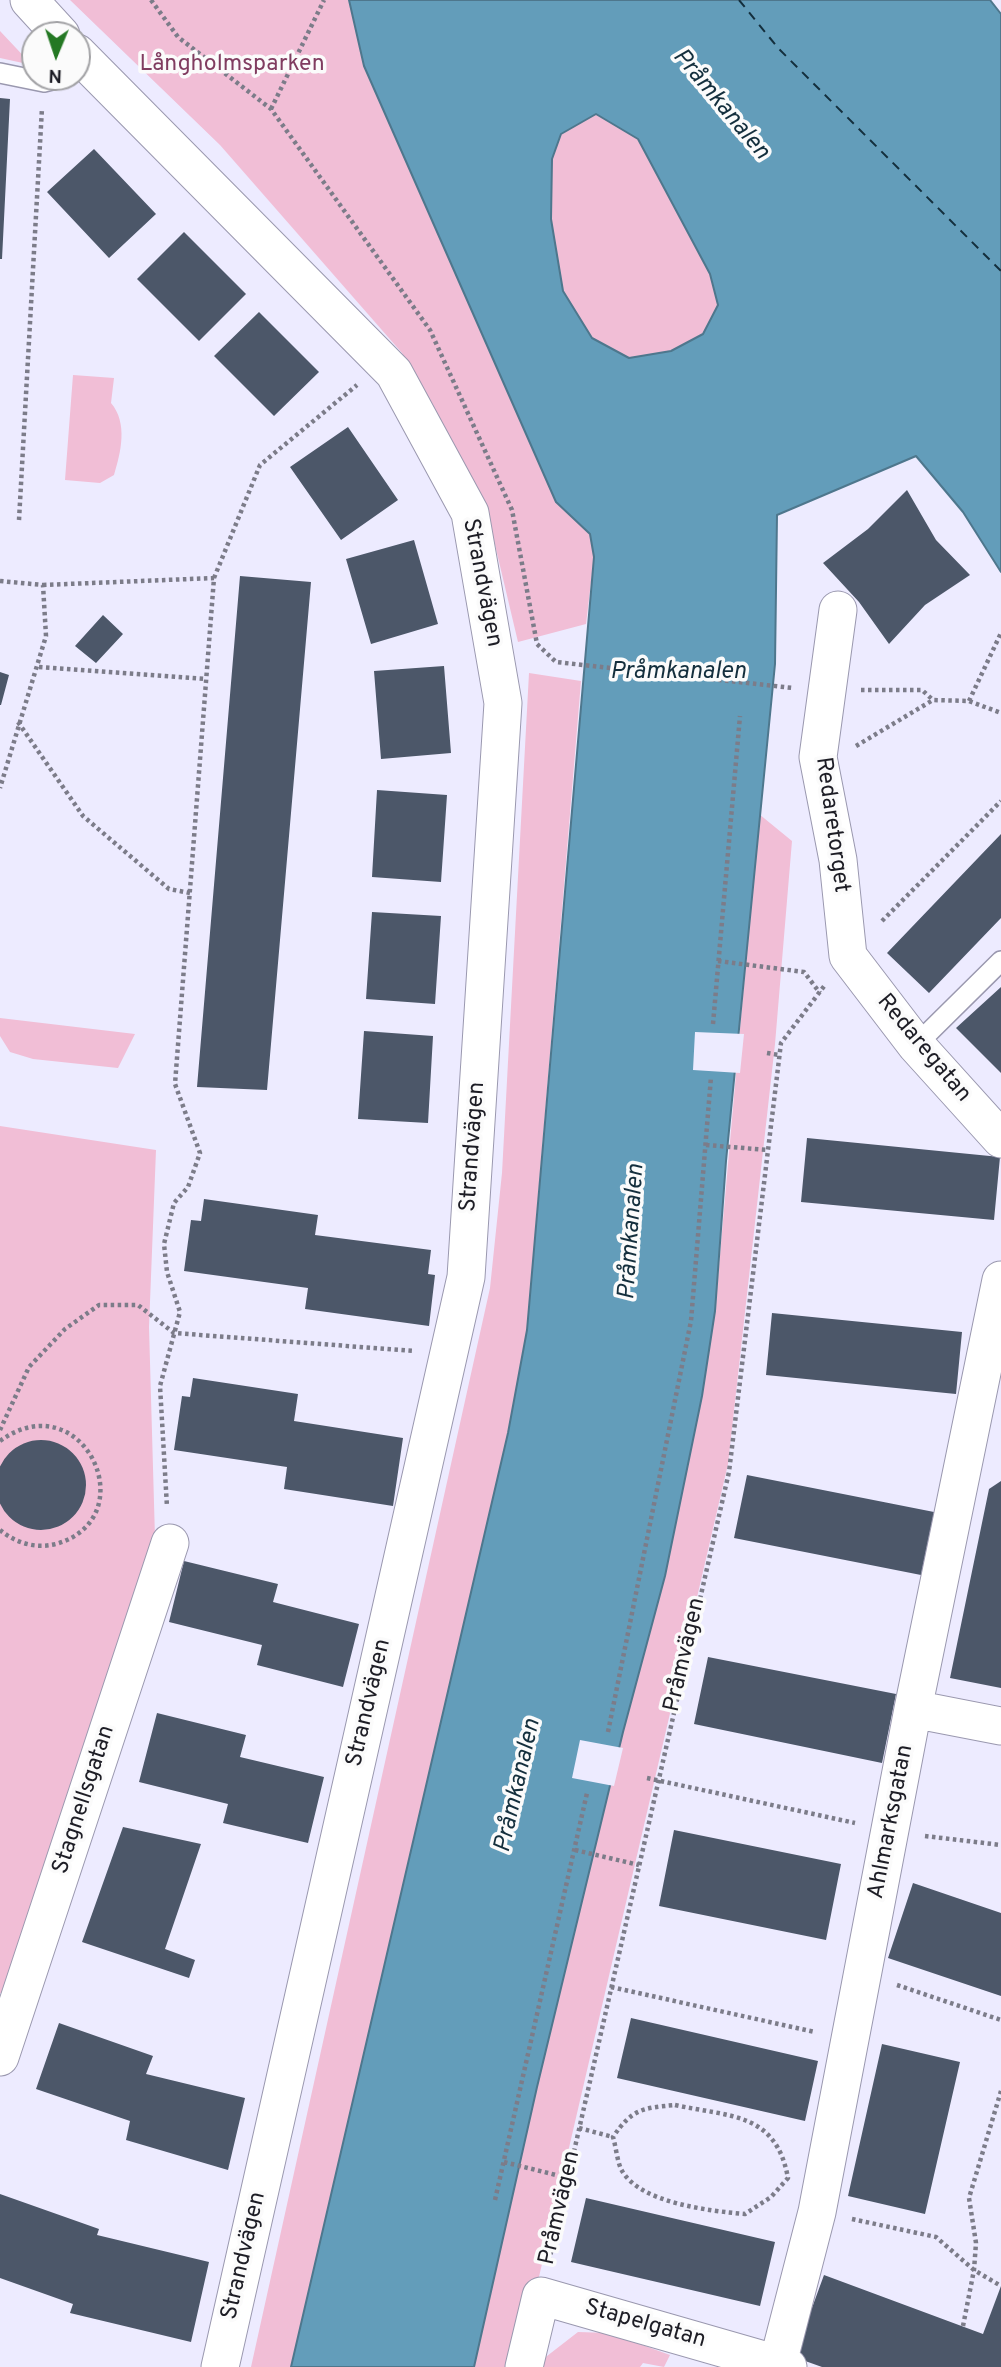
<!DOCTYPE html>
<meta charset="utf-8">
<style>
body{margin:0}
#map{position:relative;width:1001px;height:2367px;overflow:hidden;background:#edebff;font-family:Overpass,sans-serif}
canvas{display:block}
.north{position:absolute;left:21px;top:21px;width:70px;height:70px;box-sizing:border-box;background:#fbfbfb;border:2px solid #a2a2a5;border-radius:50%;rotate:182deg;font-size:19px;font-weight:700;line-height:28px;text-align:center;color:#1d1d25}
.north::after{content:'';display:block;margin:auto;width:24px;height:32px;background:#247823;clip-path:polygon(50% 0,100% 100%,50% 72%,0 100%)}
</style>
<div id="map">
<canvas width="1001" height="2367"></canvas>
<div class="north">N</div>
</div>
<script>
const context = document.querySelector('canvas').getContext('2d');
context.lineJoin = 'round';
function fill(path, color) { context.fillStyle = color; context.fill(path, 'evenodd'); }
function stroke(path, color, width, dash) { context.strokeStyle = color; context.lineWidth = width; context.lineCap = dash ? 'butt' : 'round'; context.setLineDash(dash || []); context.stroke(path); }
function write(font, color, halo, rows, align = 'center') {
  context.font = font + ' Overpass,sans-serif'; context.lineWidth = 7; context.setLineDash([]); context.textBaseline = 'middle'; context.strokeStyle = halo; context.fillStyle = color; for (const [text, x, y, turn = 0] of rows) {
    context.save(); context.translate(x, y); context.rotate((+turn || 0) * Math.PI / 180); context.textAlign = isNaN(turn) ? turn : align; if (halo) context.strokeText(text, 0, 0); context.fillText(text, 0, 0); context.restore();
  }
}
const green = new Path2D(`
 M 70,0 L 349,0 L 364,66 L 556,502 L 590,534 L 594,557 L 586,624 L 518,642 L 487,511 L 402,353 L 220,145 Z
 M 0,31 L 32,65 L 0,58 Z
 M 596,114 L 638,139 L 710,274 L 718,305 L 703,334 L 671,351 L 629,358 L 592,338 L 563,291 L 551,219 L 552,159 L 561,134 Z
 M 73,375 L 114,378 L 111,403 C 128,423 121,452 114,475 L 100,483 L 65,480 Z
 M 529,673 L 581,681 L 527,1330 L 508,1433 L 291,2367 L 251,2367 L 490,1288 L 502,1173 Z
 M 759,814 L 792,841 L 775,1044 L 728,1464 L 518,2367 L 474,2367 L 537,2087 L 623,1732 L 665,1576 L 702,1396 L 715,1311 Z
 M 0,1018 L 135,1034 L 118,1068 L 33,1059 L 10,1052 L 0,1036 Z
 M 0,1126 L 156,1150 L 149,1327 L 155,1538 L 3,1994 L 0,1993 Z
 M 578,2332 L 609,2333 L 670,2355 L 664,2367 L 643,2363 L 640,2367 L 538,2367 L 538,2363 Z`);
const water = new Path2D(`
 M 349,0 L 990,0 L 1001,14 L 1001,572 L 963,512 L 916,456 L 777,515 L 775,664 L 726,1161 L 715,1311 L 702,1396 L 665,1576 L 623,1732 L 537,2087 L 474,2367 L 291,2367 L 508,1433 L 527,1330 L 594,557 L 590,534 L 556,502 L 364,66 ZM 596,114 L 638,139 L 710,274 L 718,305 L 703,334 L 671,351 L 629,358 L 592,338 L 563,291 L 551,219 L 552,159 L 561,134 Z`);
const pier = new Path2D(`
 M 695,1032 L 744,1034 L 740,1073 L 693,1070 Z
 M 580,1740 L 623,1748 L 614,1786 L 572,1778 Z`);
const ferry = new Path2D(`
 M 739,0 L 778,48 L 1001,271`);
const building = new Path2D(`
 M 0,98 L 10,99 L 2,259 L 0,259 Z
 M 94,149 L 156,214 L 109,258 L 47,192 Z
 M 184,232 L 246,294 L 199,341 L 137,279 Z
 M 259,312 L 319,372 L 274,416 L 214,356 Z
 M 348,427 L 398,500 L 341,540 L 290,467 Z
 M 907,490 L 936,540 L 970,575 L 925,605 L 889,644 L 859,602 L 823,563 L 868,529 Z
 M 414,540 L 438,624 L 371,644 L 346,559 Z
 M 240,576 L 311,582 L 267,1090 L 197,1087 Z
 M 103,615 L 123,634 L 96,663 L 75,646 Z
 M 444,666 L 451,753 L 381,759 L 374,671 Z
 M 0,672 L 9,675 L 1,705 L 0,705 Z
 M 377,790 L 447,795 L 441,882 L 372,877 Z
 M 1001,834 L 1001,918 L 929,993 L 887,953 Z
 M 372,912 L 441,916 L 435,1004 L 366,999 Z
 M 1001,987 L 1001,1073 L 956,1028 Z
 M 364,1031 L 433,1036 L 428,1123 L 358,1119 Z
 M 807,1138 L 1000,1157 L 994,1220 L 801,1202 Z
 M 204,1199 L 318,1215 L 315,1235 L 431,1250 L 428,1274 L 435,1275 L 429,1326 L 305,1309 L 308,1288 L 184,1271 L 191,1220 L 201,1221 Z
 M 772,1313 L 962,1332 L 956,1394 L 766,1375 Z
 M 193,1378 L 298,1394 L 294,1421 L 403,1438 L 393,1506 L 284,1489 L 287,1467 L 174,1450 L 182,1396 L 190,1397 Z
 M-4 1485a45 45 0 1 1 90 0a45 45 0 1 1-90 0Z
 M 747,1475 L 934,1512 L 921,1575 L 734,1538 Z
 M 1001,1481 L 1001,1688 L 950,1678 L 989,1489 Z
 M 184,1561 L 278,1584 L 273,1602 L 359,1624 L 343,1687 L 257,1665 L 262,1645 L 169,1622 Z
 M 708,1657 L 896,1694 L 882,1763 L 694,1724 Z
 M 157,1713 L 246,1735 L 240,1757 L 324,1777 L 308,1843 L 223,1823 L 228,1804 L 139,1782 Z
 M 123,1827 L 201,1844 L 165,1949 L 195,1960 L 189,1978 L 82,1942 Z
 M 674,1830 L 841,1864 L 826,1940 L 659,1906 Z
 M 913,1883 L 1001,1913 L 1001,1996 L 888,1958 Z
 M 631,2018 L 818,2061 L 805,2121 L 617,2078 Z
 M 59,2023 L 153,2056 L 146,2074 L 245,2098 L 228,2170 L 126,2140 L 130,2121 L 36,2089 Z
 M 882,2044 L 960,2062 L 925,2214 L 848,2196 Z
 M 0,2194 L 99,2229 L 97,2235 L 209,2262 L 191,2342 L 70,2313 L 73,2304 L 0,2278 Z
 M 586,2198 L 775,2242 L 760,2306 L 571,2262 Z
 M 824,2275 L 983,2334 L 1001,2286 L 1001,2367 L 822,2367 L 794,2357 Z`);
const path = new Path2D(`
 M 151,0 L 178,37 L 271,109 L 430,330 L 512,510 L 537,644 L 556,662 L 793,688
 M 271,109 L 324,0
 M 19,520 L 42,108
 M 214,578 L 260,465 L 357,385
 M 0,581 L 43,585 L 46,636 L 0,788
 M 43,585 L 214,578 L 175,1084 L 200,1153 L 188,1187 L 174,1203 L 164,1244 L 167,1272 L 180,1312 L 160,1386 L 167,1507
 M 39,667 L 206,679
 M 861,690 L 922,690 L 933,700
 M 969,701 L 1001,633
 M 18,722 L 83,816 L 169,889 L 190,893
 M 856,746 L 933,700 L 969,701 L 1001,713
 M 882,921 L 1001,801
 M 718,961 L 804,972 L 820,993
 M 713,1024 L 740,716
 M 767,1053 L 779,1055
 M 706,1145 L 768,1150
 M 0,1430 L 29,1367 L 65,1329 L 99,1305 L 138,1305 L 174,1333 L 414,1351
 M 0,1441 C 83,1381 147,1518 56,1544 C 35,1549 16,1543 0,1530
 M 608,1732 L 691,1321 L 711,1077
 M 647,1778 L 855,1823
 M 925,1836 L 1001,1845
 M 575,1850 L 639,1865
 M 897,1985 L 1001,2020
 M 611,1987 L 815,2032
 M 675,2105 C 730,2117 776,2112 788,2178 L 771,2197 L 745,2214 C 710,2211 638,2203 621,2169 C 617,2160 616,2147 613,2137 C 632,2109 642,2108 675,2105 Z
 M 579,2128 L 613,2137
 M 504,2162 L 568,2178
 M 495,2200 L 587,1793
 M 852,2219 L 936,2237 L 974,2270 L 1001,2286
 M 549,2261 L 729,1472 L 781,1043 L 825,985
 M 963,2326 L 974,2270 L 976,2243 L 969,2198 L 1001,2091`);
const service = new Path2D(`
 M 0,73 L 44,82 L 64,77
 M 916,1045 L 1001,961`);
const minor = new Path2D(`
 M 29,0 L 61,35
 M 77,53 L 394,373 L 470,513 L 503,703 L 466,1277 L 220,2367
 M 838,610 L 818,757 L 838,860 L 848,956 L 916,1045 L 1001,1139
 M 913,1709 L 1001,1726
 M 0,2057 L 170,1543
 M 778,2363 L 817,2212 L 913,1709 L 1001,1280
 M 524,2367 L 541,2296 L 788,2367`);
const parkNames = [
 ["Långholmsparken",232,65]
];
const streetNames = [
 ["Strandvägen",481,583,79],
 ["Redaretorget",831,825,82],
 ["Redaregatan",923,1049,50],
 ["Strandvägen",474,1147,-86],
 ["Pråmvägen",686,1655,-77],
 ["Strandvägen",370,1703,-77],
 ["Stagnellsgatan",85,1800,-72],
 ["Ahlmarksgatan",892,1822,-79],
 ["Pråmvägen",561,2208,-77],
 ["Strandvägen",245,2256,-77],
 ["Stapelgatan",645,2325,16]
];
const waterNames = [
 ["Pråmkanalen",720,105,50],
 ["Pråmkanalen",678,673],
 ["Pråmkanalen",633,1232,-86],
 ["Pråmkanalen",519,1786,-77]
];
fill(green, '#f1bed6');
fill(water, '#639dba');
stroke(water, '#4e778d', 2);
fill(pier, '#edebff');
stroke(ferry, '#142f3d', 2, [9, 7]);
fill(building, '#4c5769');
stroke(service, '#9a98af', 22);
stroke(minor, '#9a98af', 39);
stroke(path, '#7c7c89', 4.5, [3.5, 3.5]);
stroke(service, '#fff', 19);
stroke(minor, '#fff', 37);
write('23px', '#803c60', '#fbfbfb', parkNames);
write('23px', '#1d1d25', '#fbfbfb', streetNames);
write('italic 24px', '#142f3d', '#fbfbfb', waterNames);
</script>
